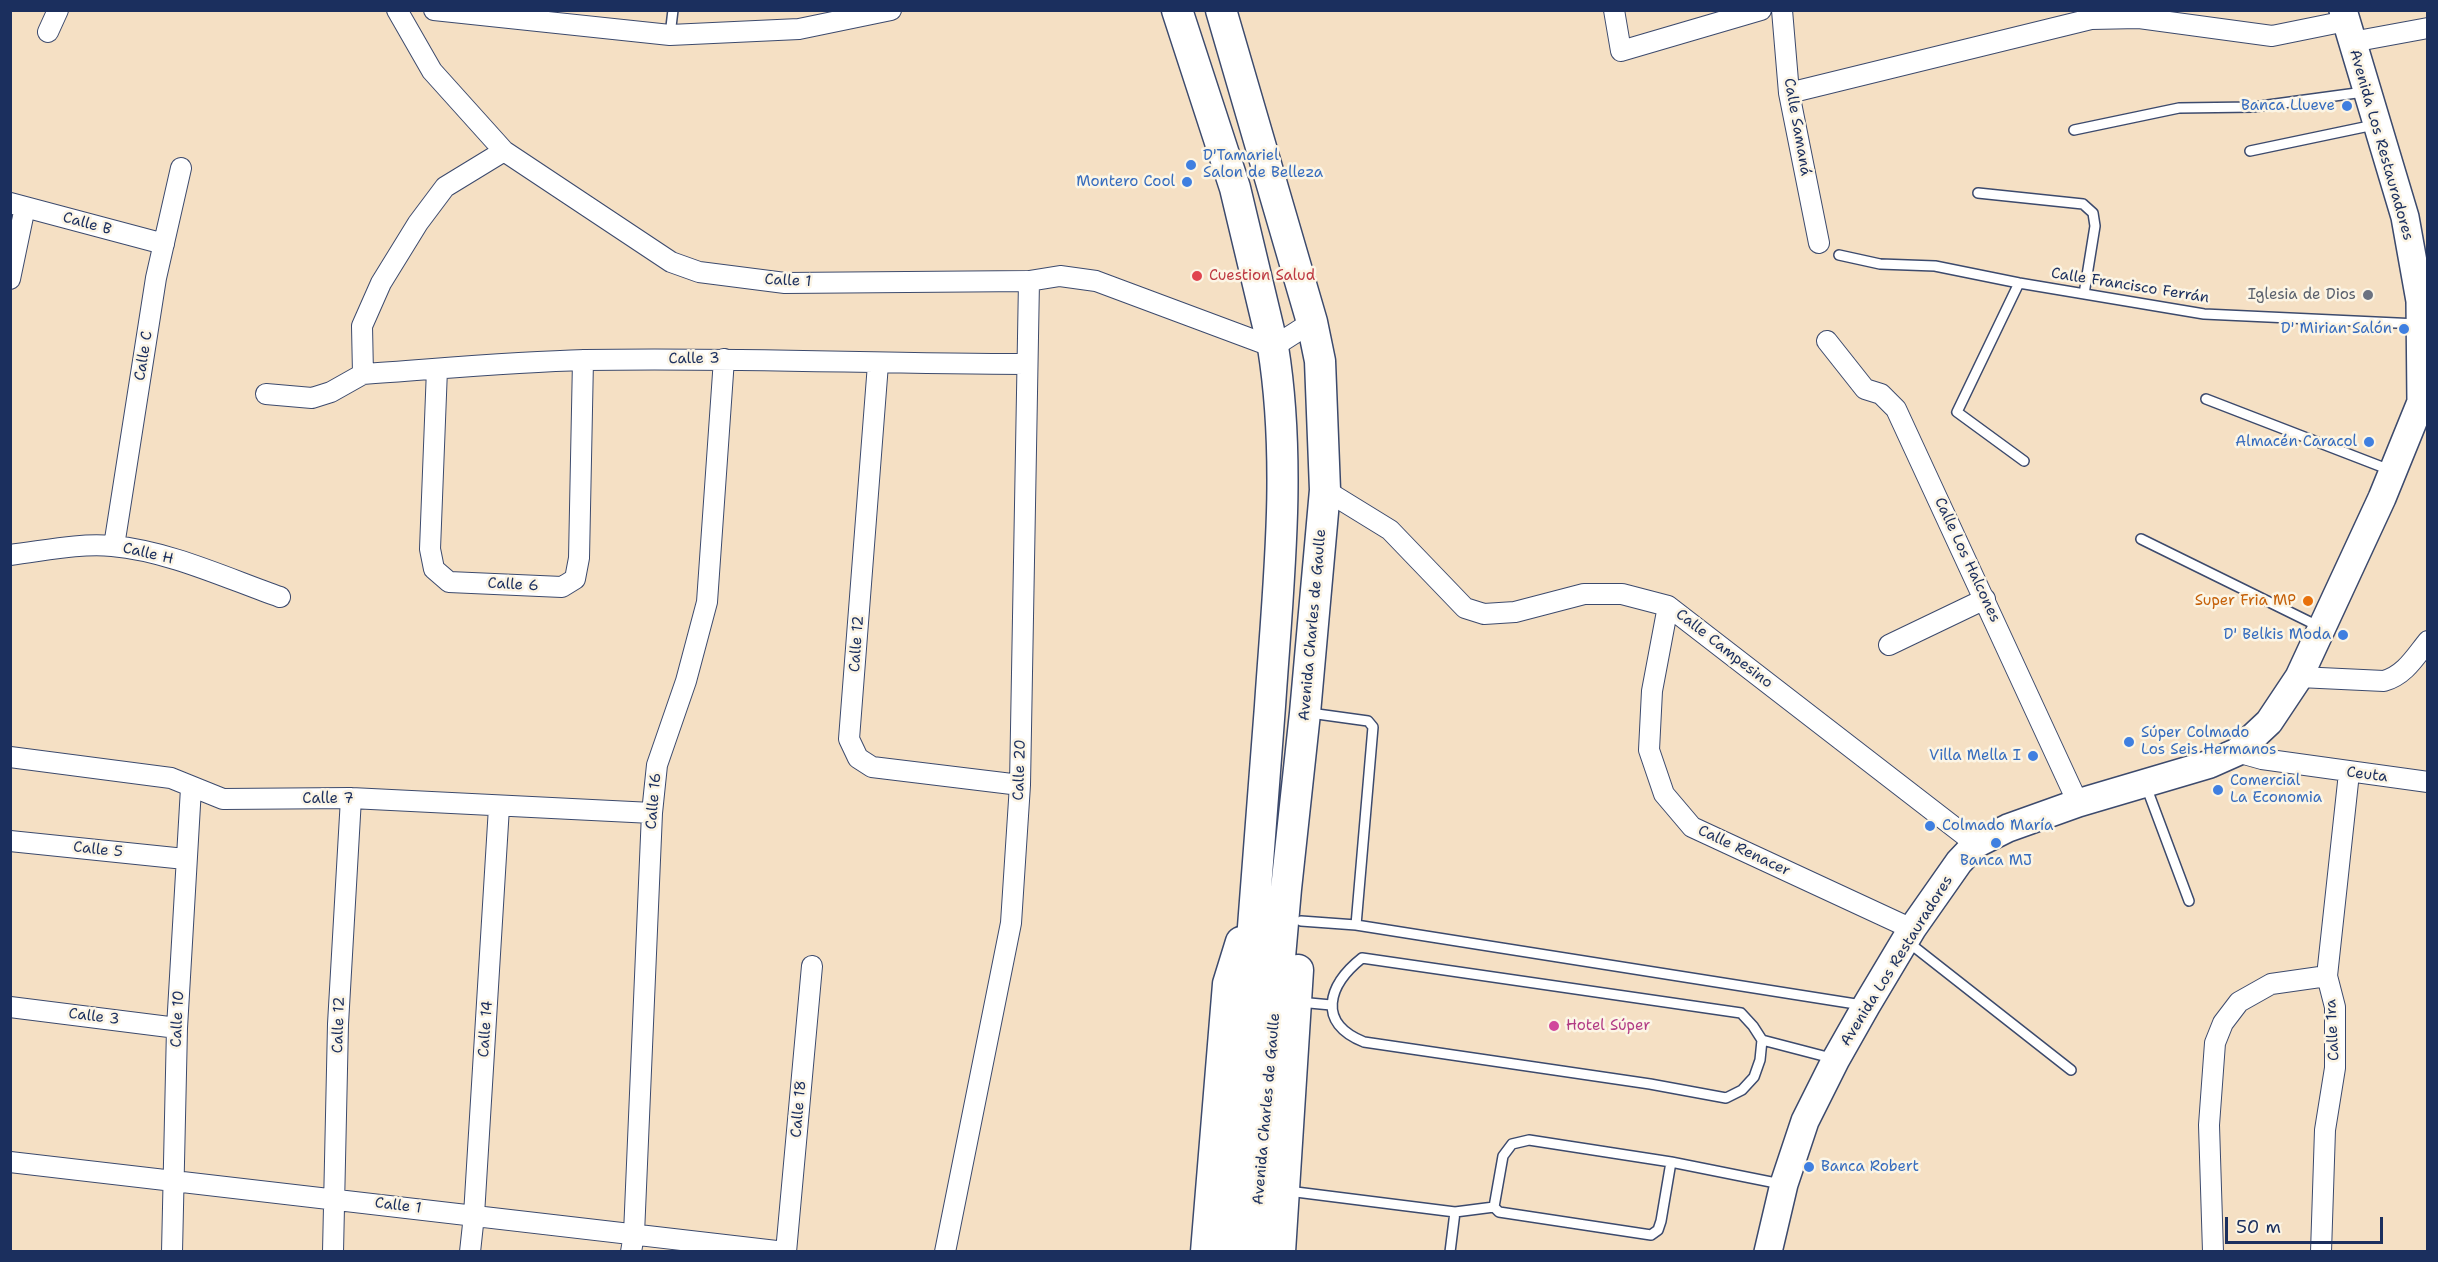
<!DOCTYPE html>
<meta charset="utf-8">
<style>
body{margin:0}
#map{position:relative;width:2438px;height:1262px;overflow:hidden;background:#f5e0c4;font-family:"Shantell Sans",sans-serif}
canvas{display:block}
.frame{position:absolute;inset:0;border:12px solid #1b2f5e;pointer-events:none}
.scale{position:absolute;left:2225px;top:1217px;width:158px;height:27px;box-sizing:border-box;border:3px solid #1b2f5e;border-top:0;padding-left:8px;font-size:18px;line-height:21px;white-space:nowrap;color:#1b2f5e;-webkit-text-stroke:4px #fcf5e5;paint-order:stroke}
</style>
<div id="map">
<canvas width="2438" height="1262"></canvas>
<div class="frame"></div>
<div class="scale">50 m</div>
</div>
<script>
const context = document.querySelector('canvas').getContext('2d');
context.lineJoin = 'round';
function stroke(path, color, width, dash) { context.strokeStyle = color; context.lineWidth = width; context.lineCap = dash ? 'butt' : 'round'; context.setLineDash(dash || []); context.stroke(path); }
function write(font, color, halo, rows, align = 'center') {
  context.font = font + ' "Shantell Sans",sans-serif'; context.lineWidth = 5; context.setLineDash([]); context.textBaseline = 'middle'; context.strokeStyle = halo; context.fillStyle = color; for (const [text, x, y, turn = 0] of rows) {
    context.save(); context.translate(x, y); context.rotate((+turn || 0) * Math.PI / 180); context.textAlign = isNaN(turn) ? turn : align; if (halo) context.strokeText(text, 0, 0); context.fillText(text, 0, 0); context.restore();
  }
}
const lane = new Path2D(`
 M 670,35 L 673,10
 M 2074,130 L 2179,108 L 2253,107 L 2364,92
 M 2250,151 L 2374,125
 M 1978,193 L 2083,204 L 2093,213 L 2095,226 L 2084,294
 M 1839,255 L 1880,264 L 1935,266 L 2019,283 L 2204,314 L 2418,324
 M 2019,283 L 1957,412 L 2024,461
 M 2206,399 L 2390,470
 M 2141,539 L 2320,627
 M 1310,713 L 1368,721 L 1373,727 L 1356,925
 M 2146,786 L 2189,901
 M 1301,921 L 1356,925 L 1862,1005
 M 1908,942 L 2071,1070
 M 1362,958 L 1741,1013 L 1753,1026 L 1762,1040 L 1760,1060 L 1754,1077 L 1742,1090 L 1726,1098 L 1650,1084 L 1364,1042 C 1316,1023 1328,985 1362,958 Z
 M 1299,1002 L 1331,1005
 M 1762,1040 L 1835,1059
 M 1288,1191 L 1455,1212 L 1494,1207 L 1499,1212 L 1651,1235 L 1658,1230 L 1661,1221 L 1671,1162
 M 1494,1207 L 1503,1156 L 1512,1144 L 1529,1140 L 1671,1162 L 1781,1184
 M 1450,1252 L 1455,1212`);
const street = new Path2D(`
 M 397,10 L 432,71 L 504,151 L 671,262 L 699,272 L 785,283 L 1029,281 L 1060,276 L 1096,281 L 1273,347 L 1312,322
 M 434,10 L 670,35 L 799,29 L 891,10
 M 1614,10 L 1621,51 L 1761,10
 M 1782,10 L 1789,93 L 1819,243
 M 48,32 L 58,10
 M 2352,42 L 2428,28
 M 1789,93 L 2091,19 L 2139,18 L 2272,36 L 2346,21
 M 10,203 L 164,244
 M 10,279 L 25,207
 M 1827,341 L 1865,389 L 1881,394 L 1896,409 L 2078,803
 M 878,364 L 849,739 L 858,758 L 872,767 L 1020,785
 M 437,369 L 430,549 L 434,569 L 449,582 L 562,587 L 575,579 L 579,558 L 583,360
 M 363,374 L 362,326 L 381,283 L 418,223 L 445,187 L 504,151
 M 266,394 L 312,398 L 331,392 L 363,374 C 437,369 511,362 585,360 C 732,357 879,364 1026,364
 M 1325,490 L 1390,530 L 1465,608 L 1484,614 L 1515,612 L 1584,594 L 1622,594 L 1668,606 L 1976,844
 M 114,546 L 156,278 L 181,168
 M 10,555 C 44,551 78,543 112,546 C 169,551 226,578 280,597
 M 1668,606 L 1652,691 L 1649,750 L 1664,794 L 1692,827 L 1912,929
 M 1889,645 L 1985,599
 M 2299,677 L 2384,681 C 2405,675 2415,657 2428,641
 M 2237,752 L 2262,759 L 2428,782
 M 10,757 L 171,778 L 223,799 L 351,798 L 652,813
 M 10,841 L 185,859
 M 10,1007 L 177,1028
 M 10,1162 L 785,1252
 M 172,1252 L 177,1028 L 191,788
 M 333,1252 L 338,1024 L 351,798
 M 470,1252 L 474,1215 L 499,807
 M 631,1252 L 634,1234 L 652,813 L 657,765 L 686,681 L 707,602 L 724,359
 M 786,1252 L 812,966
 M 945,1252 L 1011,923 L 1020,785 L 1029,281
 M 2213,1252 L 2209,1125 L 2215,1043 L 2223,1023 L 2239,1002 L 2271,984 L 2327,976
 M 2321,1252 L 2325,1130 L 2335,1068 L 2335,1007 L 2327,976 L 2349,773`);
const secondary = new Path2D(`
 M 1768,1252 L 1784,1184 L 1805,1121 L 1836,1059 L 1866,1006 L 1912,929 L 1959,862 L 1976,844 L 2008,828 L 2078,803 L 2210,764 L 2237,752 L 2269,722 L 2299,677 L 2382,498 L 2421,402 L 2420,301 L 2405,217 L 2343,10`);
const primary = new Path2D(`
 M 1177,10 L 1235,188 L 1273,347 C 1292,465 1278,587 1270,706 C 1257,888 1243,1070 1228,1252
 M 1221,10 L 1312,322 L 1320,361 L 1325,490 L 1305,713 L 1286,889 L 1254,1252
 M 1206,1252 L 1228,984 L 1241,942
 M 1280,1252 L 1298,970`);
const markers = [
 [2347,106,6,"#3f7fe0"],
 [1191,165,6,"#3f7fe0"],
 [1187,182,6,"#3f7fe0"],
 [1197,276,6,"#e0444e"],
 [2368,295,6,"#6b7280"],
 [2404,329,6,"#3f7fe0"],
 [2369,442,6,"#3f7fe0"],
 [2308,601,6,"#e8710a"],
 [2343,635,6,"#3f7fe0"],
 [2129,742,6,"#3f7fe0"],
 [2033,756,6,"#3f7fe0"],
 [2218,790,6,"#3f7fe0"],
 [1930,826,6,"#3f7fe0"],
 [1996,843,6,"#3f7fe0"],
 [1554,1026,6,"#d1479c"],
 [1809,1167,6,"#3f7fe0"]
];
const shopNames = [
 ["Banca Llueve",2335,106],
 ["D'Tamariel",1203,156,"left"],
 ["Salon de Belleza",1203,173,"left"],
 ["Montero Cool",1175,182],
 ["D' Mirian Salón",2392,329],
 ["Almacén Caracol",2357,442],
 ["D' Belkis Moda",2331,635],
 ["Súper Colmado",2141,733,"left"],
 ["Los Seis Hermanos",2141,750,"left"],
 ["Villa Mella I",2021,756],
 ["Comercial",2230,781,"left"],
 ["La Economia",2230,798,"left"],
 ["Colmado María",1942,826,"left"],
 ["Banca MJ",1996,861,"center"],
 ["Banca Robert",1821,1167,"left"]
];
const streetNames = [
 ["Calle Samaná",1797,127,80],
 ["Avenida Los Restauradores",2381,145,74],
 ["Calle B",87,224,15],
 ["Calle 1",788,281,3],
 ["Calle Francisco Ferrán",2130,286,9],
 ["Calle C",144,356,-81],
 ["Calle 3",694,359,-1],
 ["Calle H",148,554,13],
 ["Calle Los Halcones",1967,560,65],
 ["Calle 6",513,585,3],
 ["Avenida Charles de Gaulle",1313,625,-85],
 ["Calle 12",857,644,-86],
 ["Calle Campesino",1724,649,38],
 ["Calle 20",1020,770,-88],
 ["Ceuta",2367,775,7],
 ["Calle 7",328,799],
 ["Calle 16",654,801,-85],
 ["Calle 5",98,850,6],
 ["Calle Renacer",1744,851,25],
 ["Avenida Los Restauradores",1897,961,-58],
 ["Calle 3",94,1017,7],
 ["Calle 10",178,1019,-87],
 ["Calle 12",339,1025,-88],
 ["Calle 14",486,1029,-86],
 ["Calle 1ra",2333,1030,-93],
 ["Calle 18",799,1109,-85],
 ["Avenida Charles de Gaulle",1267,1109,-85],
 ["Calle 1",398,1206,7]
];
const healthNames = [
 ["Cuestion Salud",1209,276]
];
const worshipNames = [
 ["Iglesia de Dios",2356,295]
];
const foodNames = [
 ["Super Fria MP",2296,601]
];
const hotelNames = [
 ["Hotel Súper",1566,1026]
];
stroke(lane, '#3c4a6d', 12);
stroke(street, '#3c4a6d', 22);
stroke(secondary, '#3c4a6d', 30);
stroke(primary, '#3c4a6d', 33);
stroke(lane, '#fff', 9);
stroke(street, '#fff', 20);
stroke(secondary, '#fff', 27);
stroke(primary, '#fff', 30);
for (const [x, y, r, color] of markers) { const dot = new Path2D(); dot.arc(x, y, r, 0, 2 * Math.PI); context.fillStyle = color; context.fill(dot); stroke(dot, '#fcf5e5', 2); }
write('15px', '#366cbe', '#fcf5e5', shopNames, 'right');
write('15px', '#1b2f5e', '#fcf5e5', streetNames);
write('15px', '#be3a42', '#fcf5e5', healthNames, 'left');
write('15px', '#5b616d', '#fcf5e5', worshipNames, 'right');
write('15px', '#c56008', '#fcf5e5', foodNames, 'right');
write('15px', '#b23c85', '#fcf5e5', hotelNames, 'left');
</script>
